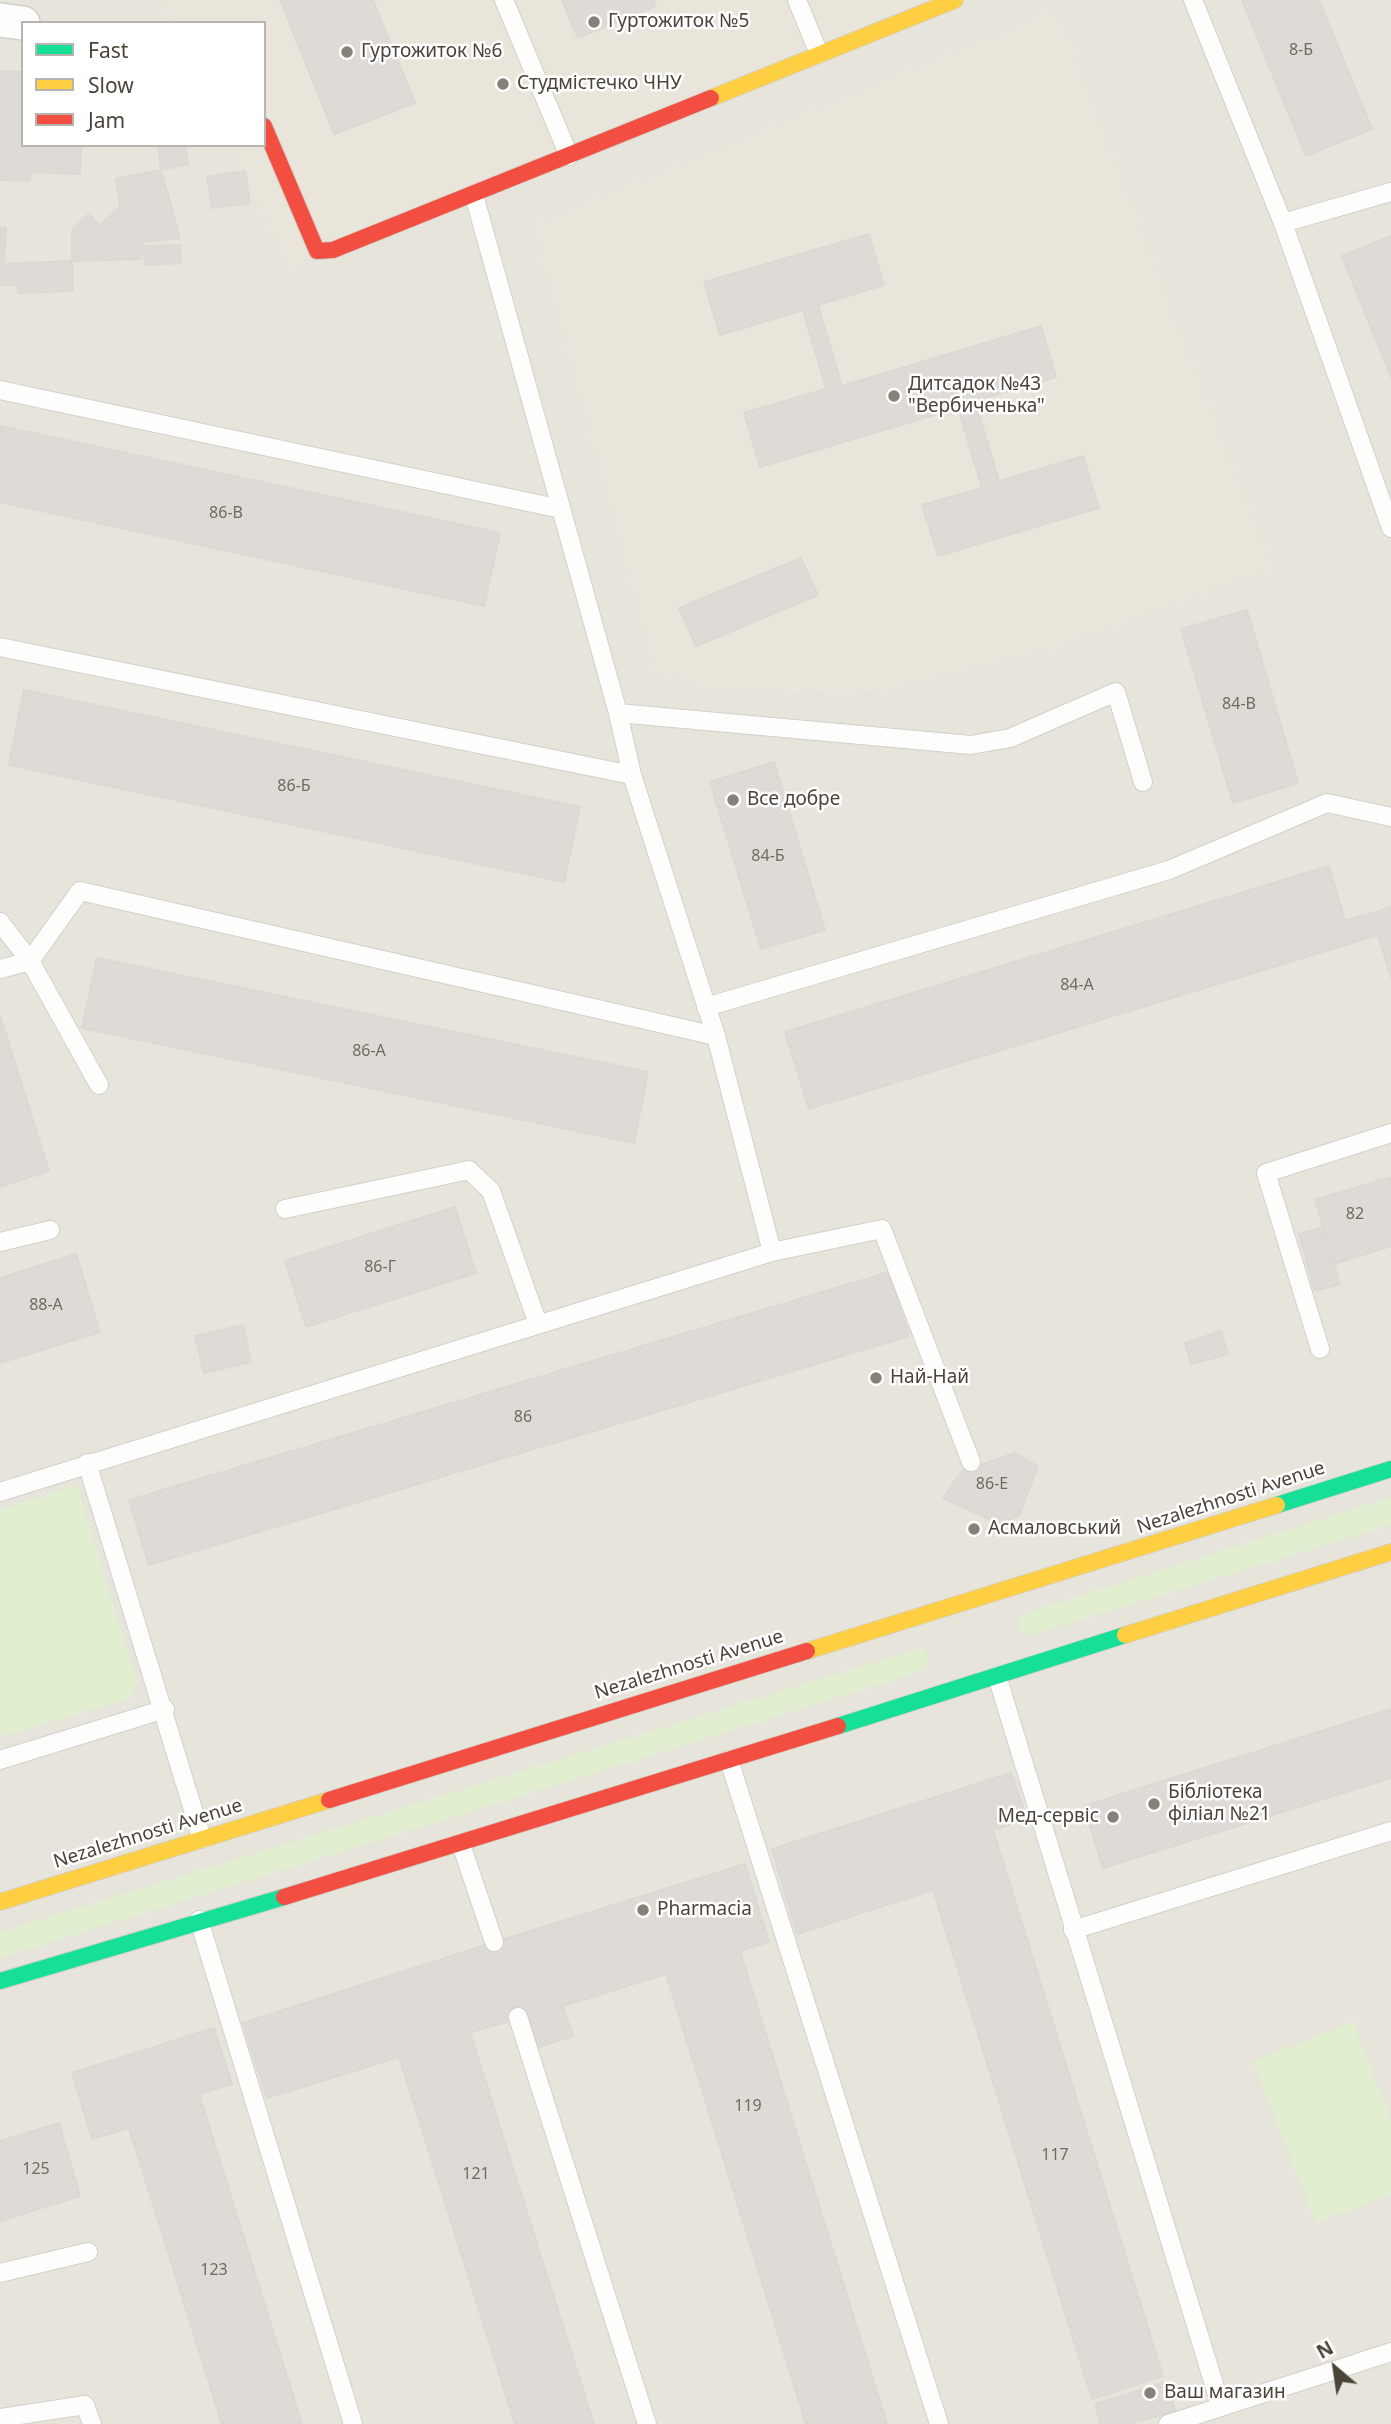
<!DOCTYPE html>
<meta charset="utf-8">
<style>
body{margin:0}
#map{position:relative;width:1391px;height:2424px;overflow:hidden;background:#f4f2ee;font-family:"Noto Sans",sans-serif}
canvas{display:block}
.legend{position:absolute;left:21px;top:21px;width:245px;height:126px;box-sizing:border-box;background:#fff;border:2px solid #b7b4b0;margin:0;padding:9px 12px;list-style:none;font-size:21px;color:#4b4439}
.legend li{display:flex;align-items:center;gap:14px;height:35px}
.legend b{width:35px;border:2px solid #b7b4b0}
.north{position:absolute;left:1300px;top:2333px;width:70px;height:70px;-webkit-text-stroke:5px #fff;paint-order:stroke;rotate:331deg;font-size:19px;font-weight:700;line-height:28px;text-align:center;color:#4b4439}
.north::after{content:'';display:block;margin:auto;width:24px;height:32px;background:#4b4439;clip-path:polygon(50% 0,100% 100%,50% 72%,0 100%)}
</style>
<div id="map">
<canvas width="1391" height="2424"></canvas>
<ul class="legend">
<li><b style="height:9px;background:#16e098"></b>Fast</li>
<li><b style="height:9px;background:#ffcf43"></b>Slow</li>
<li><b style="height:9px;background:#f24e42"></b>Jam</li>
</ul>
<div class="north">N</div>
</div>
<script>
const context = document.querySelector('canvas').getContext('2d');
context.lineJoin = 'round';
function fill(path, color) { context.fillStyle = color; context.fill(path, 'evenodd'); }
function stroke(path, color, width, dash) { context.strokeStyle = color; context.lineWidth = width; context.lineCap = dash ? 'butt' : 'round'; context.setLineDash(dash || []); context.stroke(path); }
function write(font, color, halo, rows, align = 'center') {
  context.font = font + ' "Noto Sans",sans-serif'; context.lineWidth = 5; context.setLineDash([]); context.textBaseline = 'middle'; context.strokeStyle = halo; context.fillStyle = color; for (const [text, x, y, turn = 0] of rows) {
    context.save(); context.translate(x, y); context.rotate((+turn || 0) * Math.PI / 180); context.textAlign = isNaN(turn) ? turn : align; if (halo) context.strokeText(text, 0, 0); context.fillText(text, 0, 0); context.restore();
  }
}
const residential = new Path2D(`
 M 0,0 L 163,0 L 174,23 L 23,23 L 23,145 L 233,145 L 290,265 L 951,0 L 1391,0 L 1391,2424 L 0,2424 ZM 1056,12 L 1271,567 L 1050,648 L 863,693 L 712,690 L 656,667 L 535,226 Z`);
const education = new Path2D(`
 M 163,0 L 951,0 L 290,265 L 233,145 L 264,145 L 264,23 L 174,23 Z
 M 1056,12 L 1272,567 L 1050,648 L 863,693 L 712,690 L 656,667 L 535,226 Z`);
const green = new Path2D(`
 M 77,1485 L 137,1683 L 128,1699 L 0,1737 L 0,1510 Z
 M 1391,1497 L 1391,1525 L 1031,1635 C 1023,1633 1019,1630 1018,1621 L 1030,1612 Z
 M 921,1648 L 926,1652 L 929,1663 L 916,1673 L 0,1958 L 0,1932 Z
 M 1353,2022 L 1391,2120 L 1391,2194 L 1316,2223 L 1253,2061 Z`);
const building = new Path2D(`
 M 280,0 L 373,0 L 415,103 L 334,134 Z
 M 562,0 L 653,0 L 656,6 L 578,38 Z
 M 1242,0 L 1319,0 L 1372,129 L 1306,156 Z
 M 0,71 L 23,72 L 23,145 L 81,145 L 80,174 L 30,172 L 29,181 L 0,180 Z
 M 158,145 L 185,145 L 188,164 L 161,170 Z
 M 161,170 L 180,238 L 143,242 L 143,237 L 120,207 L 116,179 Z
 M 245,171 L 250,203 L 212,208 L 207,177 Z
 M 120,207 L 143,237 L 141,259 L 72,261 L 72,230 L 89,214 L 99,226 Z
 M 0,228 L 6,228 L 4,264 L 0,264 Z
 M 869,234 L 884,285 L 818,305 L 842,386 L 1041,326 L 1056,377 L 975,401 L 999,481 L 1083,456 L 1099,508 L 938,556 L 922,505 L 982,488 L 958,408 L 760,467 L 744,413 L 826,389 L 803,310 L 720,335 L 704,282 Z
 M 1391,236 L 1391,377 L 1342,256 Z
 M 180,245 L 181,263 L 145,265 L 144,246 Z
 M 72,261 L 73,291 L 19,293 L 18,285 L 0,285 L 0,264 Z
 M 0,426 L 500,533 L 484,606 L 0,502 Z
 M 801,558 L 818,595 L 696,646 L 679,608 Z
 M 1247,610 L 1298,783 L 1233,803 L 1181,629 Z
 M 24,690 L 580,807 L 564,882 L 9,765 Z
 M 774,762 L 825,930 L 761,949 L 710,782 Z
 M 1329,866 L 1345,921 L 1391,907 L 1391,977 L 1378,935 L 809,1109 L 785,1032 Z
 M 97,958 L 648,1072 L 634,1143 L 82,1028 Z
 M 0,1015 L 49,1171 L 0,1187 Z
 M 1391,1177 L 1391,1246 L 1334,1264 L 1315,1200 Z
 M 455,1207 L 476,1273 L 306,1327 L 285,1261 Z
 M 1324,1227 L 1340,1284 L 1315,1291 L 1299,1234 Z
 M 76,1254 L 100,1332 L 0,1363 L 0,1278 Z
 M 889,1272 L 909,1336 L 149,1565 L 129,1500 Z
 M 243,1325 L 251,1362 L 204,1373 L 195,1336 Z
 M 1221,1331 L 1228,1354 L 1191,1364 L 1185,1343 Z
 M 1015,1453 L 1038,1466 L 1019,1516 L 998,1523 L 943,1498 L 962,1471 Z
 M 1391,1709 L 1391,1778 L 1103,1868 L 1084,1806 Z
 M 1011,1773 L 1027,1819 L 993,1830 L 1163,2376 L 1092,2399 L 933,1890 L 797,1934 L 772,1849 Z
 M 745,1864 L 769,1942 L 740,1951 L 887,2424 L 806,2424 L 666,1974 L 563,2006 L 573,2036 L 538,2047 L 528,2014 L 503,2023 L 479,1947 Z
 M 479,1947 L 503,2023 L 470,2032 L 594,2424 L 515,2424 L 399,2057 L 267,2098 L 243,2023 Z
 M 214,2028 L 232,2084 L 199,2094 L 302,2424 L 222,2424 L 129,2128 L 92,2139 L 72,2073 Z
 M 59,2123 L 80,2196 L 0,2221 L 0,2141 Z
 M 1167,2382 L 1175,2411 L 1128,2424 L 1100,2424 L 1095,2404 Z`);
const lane = new Path2D(`
 M 504,0 L 569,156
 M 797,0 L 819,54
 M 1193,0 L 1283,223 L 1391,528
 M 474,195 L 618,713 L 632,775 L 716,1036 L 772,1252 L 882,1229 L 971,1462
 M 1283,223 L 1391,192
 M 0,390 L 561,509
 M 0,647 L 632,775
 M 618,713 L 971,745 L 1010,738 L 1116,692 L 1143,782
 M 0,922 L 30,961 L 0,969
 M 706,1007 L 1169,870 L 1327,803 L 1391,817
 M 99,1085 L 30,961 L 80,891 L 716,1036
 M 285,1209 L 469,1170 L 491,1191 L 538,1324
 M 0,1242 L 50,1230
 M 1320,1349 L 1266,1173 L 1391,1133
 M 87,1463 L 202,1839
 M 0,1492 L 772,1252
 M 997,1676 L 1221,2407 L 1391,2352
 M 0,1760 L 165,1709
 M 729,1760 L 939,2424
 M 461,1844 L 494,1942
 M 199,1920 L 353,2424
 M 1073,1930 L 1391,1831
 M 518,2017 L 647,2424
 M 0,2273 L 88,2252
 M 0,2418 L 85,2405 L 92,2424
 M 1168,2424 L 1221,2407`);
const street = new Path2D(`
 M 0,20 L 23,23`);
const fast = new Path2D(`
 M 1277,1505 L 1391,1469
 M 838,1726 L 1125,1635
 M 0,1981 L 284,1897`);
const slow = new Path2D(`
 M 711,98 L 955,0
 M 1125,1635 L 1391,1552
 M 807,1651 L 1277,1505
 M 0,1902 L 329,1800`);
const jam = new Path2D(`
 M 264,126 L 317,251 L 333,250 L 711,98
 M 329,1800 L 807,1651
 M 284,1897 L 838,1726`);
const markers = [
 [594,22,7,"#868178"],
 [347,52,7,"#868178"],
 [503,84,7,"#868178"],
 [894,396,7,"#868178"],
 [733,800,7,"#868178"],
 [876,1378,7,"#868178"],
 [974,1529,7,"#868178"],
 [1154,1804,7,"#868178"],
 [1113,1817,7,"#868178"],
 [643,1910,7,"#868178"],
 [1150,2393,7,"#868178"]
];
const numberNames = [
 ["8-Б",1301,50],
 ["86-В",226,513],
 ["84-В",1239,704],
 ["86-Б",294,786],
 ["84-Б",768,856],
 ["84-А",1077,985],
 ["86-А",369,1051],
 ["82",1355,1214],
 ["86-Г",380,1267],
 ["88-А",46,1305],
 ["86",523,1417],
 ["86-Е",992,1484],
 ["119",748,2106],
 ["117",1055,2155],
 ["125",36,2169],
 ["121",476,2174],
 ["123",214,2270]
];
const poiNames = [
 ["Гуртожиток №5",608,22],
 ["Гуртожиток №6",361,52],
 ["Студмістечко ЧНУ",517,84],
 ["Дитсадок №43",908,385],
 ["\"Вербиченька\"",908,407],
 ["Все добре",747,800],
 ["Най-Най",890,1378],
 ["Асмаловський",988,1529],
 ["Бібліотека",1168,1793],
 ["філіал №21",1168,1815],
 ["Мед-сервіс",1099,1817,"right"],
 ["Pharmacia",657,1910],
 ["Ваш магазин",1164,2393]
];
const streetNames = [
 ["Nezalezhnosti Avenue",1231,1498,-18],
 ["Nezalezhnosti Avenue",689,1665,-17],
 ["Nezalezhnosti Avenue",148,1834,-17]
];
fill(residential, '#e7e4dc');
fill(education, '#eae5da');
fill(green, '#e1eecf');
fill(building, '#dedbd6');
stroke(building, '#dcd9d4', 2);
stroke(lane, '#d2d0cb', 20);
stroke(street, '#d2d0cb', 36);
stroke(fast, '#d3cfc5', 18);
stroke(slow, '#d3cfc5', 18);
stroke(jam, '#d3cfc5', 18);
stroke(lane, '#fdfdfc', 18);
stroke(street, '#fdfdfc', 33);
stroke(fast, '#16e098', 16);
stroke(slow, '#ffcf43', 16);
stroke(jam, '#f24e42', 16);
for (const [x, y, r, color] of markers) { const dot = new Path2D(); dot.arc(x, y, r, 0, 2 * Math.PI); context.fillStyle = color; context.fill(dot); stroke(dot, '#fff', 2.5); }
write('16px', '#706a61', null, numberNames);
write('19px', '#4b4439', '#fff', poiNames, 'left');
write('19px', '#4b4439', '#fff', streetNames);
</script>
